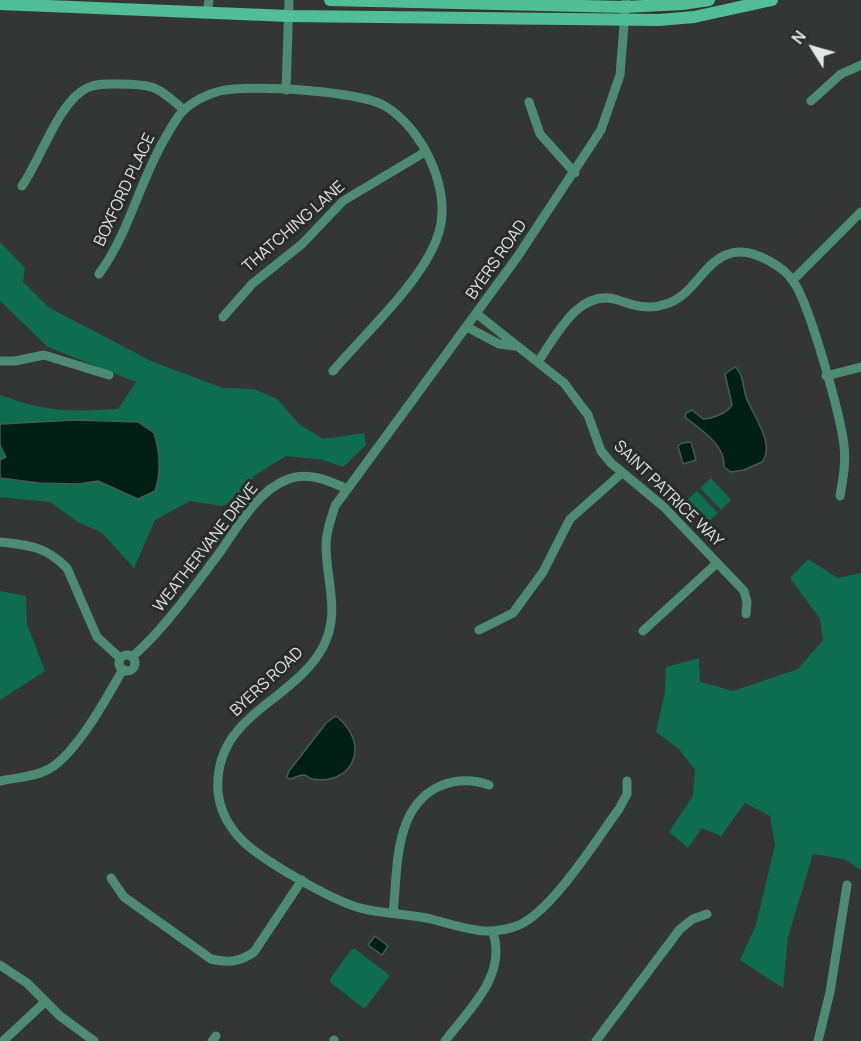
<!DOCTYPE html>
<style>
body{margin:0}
#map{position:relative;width:861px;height:1041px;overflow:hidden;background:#333634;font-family:Manrope,sans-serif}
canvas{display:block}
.north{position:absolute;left:783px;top:18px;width:60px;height:60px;-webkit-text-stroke:4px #292c2a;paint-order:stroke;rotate:307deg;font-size:16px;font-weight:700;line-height:24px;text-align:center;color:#e5e6e6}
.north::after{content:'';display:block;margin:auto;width:21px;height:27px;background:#e5e6e6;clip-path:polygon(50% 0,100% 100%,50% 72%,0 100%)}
</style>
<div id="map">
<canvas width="861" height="1041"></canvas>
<div class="north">N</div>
</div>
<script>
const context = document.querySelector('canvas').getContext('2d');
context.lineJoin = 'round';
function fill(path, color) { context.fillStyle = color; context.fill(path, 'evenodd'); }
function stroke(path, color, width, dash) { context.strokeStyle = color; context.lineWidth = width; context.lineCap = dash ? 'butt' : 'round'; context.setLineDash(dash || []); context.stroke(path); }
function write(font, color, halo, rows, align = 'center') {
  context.font = font + ' Manrope,sans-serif'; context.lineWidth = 6; context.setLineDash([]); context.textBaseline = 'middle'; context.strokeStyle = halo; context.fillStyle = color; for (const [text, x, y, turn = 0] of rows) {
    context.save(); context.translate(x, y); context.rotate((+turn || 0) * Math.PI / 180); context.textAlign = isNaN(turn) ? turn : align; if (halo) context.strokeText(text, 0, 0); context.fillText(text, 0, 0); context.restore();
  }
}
const green = new Path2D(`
 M 0,242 L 25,268 L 23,282 L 48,307 L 151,361 L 223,388 L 254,389 L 277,399 L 299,424 L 323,439 L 364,433 L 366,445 L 343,467 L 323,460 L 286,456 L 254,476 L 235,501 L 222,506 L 190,501 L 155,520 L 134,568 L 102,533 L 78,522 L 50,502 L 0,497 L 0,395 C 48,412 68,412 118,409 L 136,382 L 48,347 L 0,301 Z
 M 711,478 L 731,500 L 721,510 L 700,488 Z
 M 697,491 L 718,513 L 707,523 L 687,500 Z
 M 808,559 L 838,578 L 861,573 L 861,870 L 844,859 L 813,854 L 788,937 L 783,988 L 740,960 L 756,925 L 775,845 L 770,816 L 745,803 L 721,836 L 702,828 L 688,848 L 669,832 L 693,796 L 695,770 L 679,749 L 656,732 L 665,692 L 666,667 L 699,658 L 700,682 L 733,691 L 798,669 L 823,640 L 820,619 L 790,578 Z
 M 0,591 L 26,596 L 27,624 L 45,671 L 0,700 Z
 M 355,949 L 388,974 L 389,977 L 366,1007 L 363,1008 L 330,982 L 330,979 L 351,950 Z`);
const water = new Path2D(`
 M 735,367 C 743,373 743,387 746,397 C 752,414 776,444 762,462 L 744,470 L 731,472 L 724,467 C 726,445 701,430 685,417 L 686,413 L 692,410 L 703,419 C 712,419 727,413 732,405 L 725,374 Z
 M 75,420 L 138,422 L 154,433 C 160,452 161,473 155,491 L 138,499 L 98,481 L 78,484 L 39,483 L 0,478 L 0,460 L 6,457 L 0,445 L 0,424 Z
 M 691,442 L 696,460 L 683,464 L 678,446 L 682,443 Z
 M 336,716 C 346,724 354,735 355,748 C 355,771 335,783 312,779 C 309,778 307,775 303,775 C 300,775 293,778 290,779 L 287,777 L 289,771 L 327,722 Z
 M 375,936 L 388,946 L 382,955 L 368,945 Z`);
const street = new Path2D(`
 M 626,0 L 620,75 L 601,130 L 518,256 L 335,506 C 331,519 326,531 326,545 C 326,581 341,613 323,647 C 293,703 213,714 218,792 C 220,809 228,825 239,837 C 257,858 336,903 364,909 C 386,914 409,914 431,919 C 462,927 487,938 519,925 C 553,910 596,840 619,809 L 627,794 L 627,781
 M 207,13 L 209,0
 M 286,90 L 289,0
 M 811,101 L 841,74 L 861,65
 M 529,102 L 540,134 L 575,173
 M 22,186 C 41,159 59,101 87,88 C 97,83 108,84 119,84 C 154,84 158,87 184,110
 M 99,274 C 129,233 139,183 164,140 C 170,130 176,117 184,110 C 193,101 208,94 220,91 C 250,84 360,91 385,106 C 422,128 452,189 439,232 C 426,278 365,333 333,371
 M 793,280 L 861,212
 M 477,314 L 564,383 L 588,415 L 601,451 L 611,463 L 664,507 L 744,591 L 747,602 L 746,614
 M 223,317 L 252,284 L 302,244 L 343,201 L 425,152
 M 467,327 L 499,344 L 515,346
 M 0,361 L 15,361 L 44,355 L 109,375
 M 538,362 C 556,336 579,287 618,300 C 634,306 649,310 666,304 C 697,295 704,255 738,252 C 756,251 783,266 793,281 C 809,302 841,417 844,446 C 846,463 843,479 840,496
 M 826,376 L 861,367
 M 0,542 C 29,545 45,546 67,568 L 97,637 L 120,658
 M 479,630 L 513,613 L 543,572 L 570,519 L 622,473
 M 643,631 L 717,563
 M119 663a8 8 0 1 1 16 0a8 8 0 1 1-16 0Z
 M 132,657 C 166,627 191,590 218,555 C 236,530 256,492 286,480 C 307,471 328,480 347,489
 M 0,781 C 15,778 35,777 49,769 C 76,754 108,696 123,669
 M 111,878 L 124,897 L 211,959 C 228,963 240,962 254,952 L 302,880
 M 393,913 C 398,870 393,807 440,786 C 457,779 472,779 489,785
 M 0,965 L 27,983 L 60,1016 L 94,1041
 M 334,1040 L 334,1041
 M 3,1041 L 45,1002
 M 212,1041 L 216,1036
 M 445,1041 C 470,1008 507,976 493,932
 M 596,1041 L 680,929 L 693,919 L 707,914
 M 818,1041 L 830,992 L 847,885`);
const secondary = new Path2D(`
 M 330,0 L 625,7 L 682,4 L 709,0
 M 0,4 L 288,16 L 659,20 L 694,17 L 772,0`);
const streetNames = [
 ["BOXFORD PLACE",125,190,-65],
 ["THATCHING LANE",294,227,-41],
 ["BYERS ROAD",497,260,-55],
 ["SAINT PATRICE WAY",668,494,44],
 ["WEATHERVANE DRIVE",206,548,-52],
 ["BYERS ROAD",267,682,-43]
];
fill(green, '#0e6d50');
fill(water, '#002015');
stroke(water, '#455b54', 1.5);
stroke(street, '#4d8c73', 9);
stroke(secondary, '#51be96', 12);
write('16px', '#e5e6e6', '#292c2a', streetNames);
</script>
